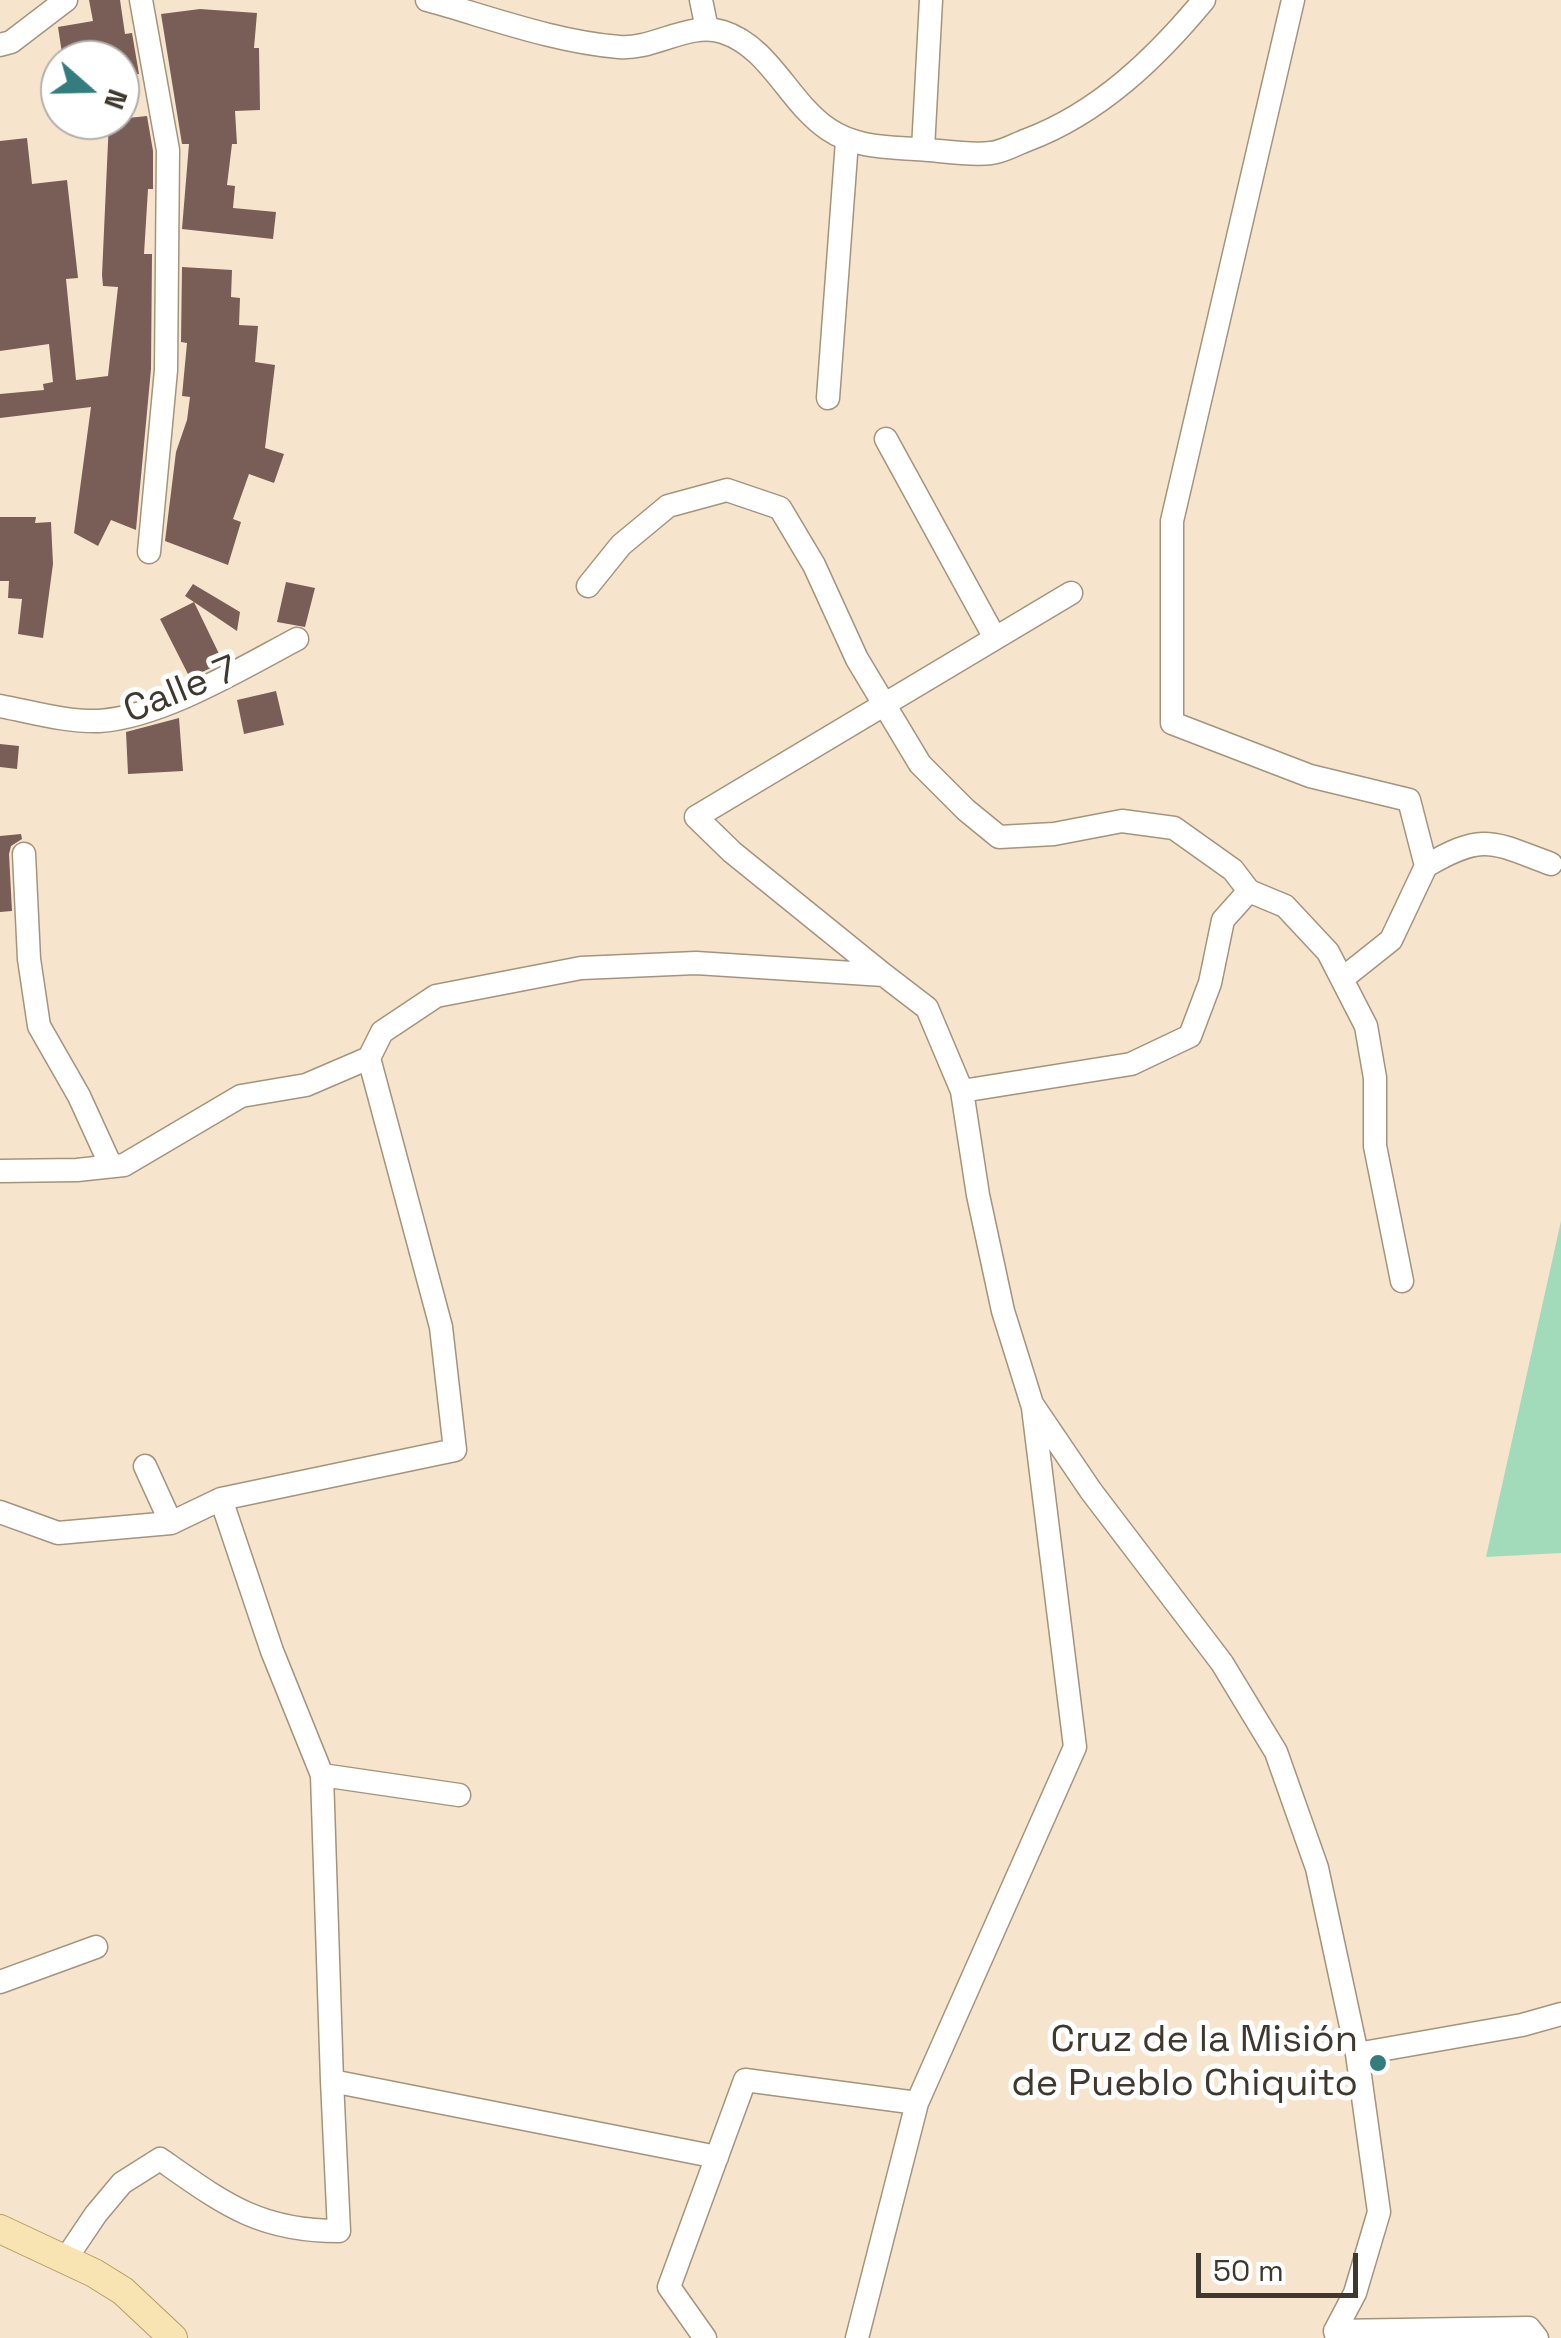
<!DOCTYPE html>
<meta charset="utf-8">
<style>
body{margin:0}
#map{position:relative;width:1561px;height:2338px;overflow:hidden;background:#f6e5cc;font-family:"Space Grotesk",sans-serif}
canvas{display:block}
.north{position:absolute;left:40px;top:40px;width:100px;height:100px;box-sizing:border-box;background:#fff;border:2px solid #b2afab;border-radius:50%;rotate:110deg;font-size:28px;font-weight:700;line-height:40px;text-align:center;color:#3f382e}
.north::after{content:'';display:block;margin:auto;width:35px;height:45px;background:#347d7e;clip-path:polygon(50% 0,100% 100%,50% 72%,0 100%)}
.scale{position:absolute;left:1196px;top:2253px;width:162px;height:45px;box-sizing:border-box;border:5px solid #3f382e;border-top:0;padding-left:12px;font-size:30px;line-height:35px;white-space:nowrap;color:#3f382e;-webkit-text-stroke:8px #fff;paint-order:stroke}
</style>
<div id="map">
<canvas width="1561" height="2338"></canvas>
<div class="north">N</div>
<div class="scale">50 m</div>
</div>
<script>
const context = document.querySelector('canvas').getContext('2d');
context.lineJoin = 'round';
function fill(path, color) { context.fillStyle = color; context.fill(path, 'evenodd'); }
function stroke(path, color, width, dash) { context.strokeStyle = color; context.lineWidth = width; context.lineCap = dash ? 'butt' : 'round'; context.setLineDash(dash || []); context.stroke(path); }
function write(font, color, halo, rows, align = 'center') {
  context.font = font + ' "Space Grotesk",sans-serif'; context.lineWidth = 10; context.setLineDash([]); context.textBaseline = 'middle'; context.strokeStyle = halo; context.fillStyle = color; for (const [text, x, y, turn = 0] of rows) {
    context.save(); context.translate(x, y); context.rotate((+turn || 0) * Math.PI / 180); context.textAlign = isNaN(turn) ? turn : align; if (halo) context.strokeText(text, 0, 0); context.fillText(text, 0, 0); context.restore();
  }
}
const green = new Path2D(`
 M 1561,1221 L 1561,1553 L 1486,1557 Z`);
const building = new Path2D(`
 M 89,0 L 120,0 L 125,34 L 132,33 L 139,74 L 120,77 L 120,60 L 63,60 L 58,27 L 93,21 Z
 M 200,9 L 257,13 L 254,48 L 259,48 L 260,110 L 235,111 L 237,144 L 232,144 L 227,185 L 235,186 L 233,208 L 276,212 L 273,239 L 182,229 L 189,144 L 182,144 L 161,14 Z
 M 147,116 L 153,151 L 153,189 L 148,189 L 144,254 L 152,254 L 151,369 L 136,530 L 111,520 L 98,546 L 74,533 L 91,407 L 0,418 L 0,394 L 44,390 L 43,384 L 53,382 L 49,344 L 0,351 L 0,141 L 27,138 L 32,184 L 67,180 L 78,278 L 66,279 L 76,380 L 108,376 L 118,287 L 103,286 L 102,275 L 109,120 Z
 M 182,267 L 232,270 L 231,297 L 240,298 L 239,325 L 258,326 L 255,362 L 275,365 L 265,448 L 284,454 L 274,483 L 249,474 L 233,519 L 241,522 L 228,565 L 165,541 L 176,452 L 187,420 L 190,397 L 182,396 L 187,343 L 181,342 Z
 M 0,517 L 36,517 L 35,523 L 51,522 L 53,564 L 43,638 L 18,634 L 22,599 L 8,598 L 9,581 L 0,581 Z
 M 286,582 L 315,588 L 305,627 L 277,622 Z
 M 193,584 L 240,612 L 237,631 L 185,596 Z
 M 194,602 L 223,662 L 190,678 L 160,619 Z
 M 276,691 L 284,725 L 244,734 L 237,700 Z
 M 179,718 L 183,771 L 128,774 L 126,732 Z
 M 0,744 L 19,746 L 17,769 L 0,767 Z
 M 21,834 L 22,839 L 11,846 L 9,854 L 12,911 L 0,912 L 0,836 Z`);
const minor = new Path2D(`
 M 141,0 L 168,150 L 166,370 L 149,552
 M 427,0 C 489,17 555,42 619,47 C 654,50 689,21 723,32 C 770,47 789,103 828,129 C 854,147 885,147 915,149 C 939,150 968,156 991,153 C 1003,152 1016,144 1027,140 C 1099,113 1156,58 1204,0
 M 701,0 L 707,29
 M 1293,0 L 1172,521 L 1172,723 L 1310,776 L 1409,800 L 1426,866 L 1391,940 L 1342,979
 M 0,45 L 11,42 L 66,0
 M 923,149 L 931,0
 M 828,398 L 847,141
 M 886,439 L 995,638
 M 588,586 L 621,545 L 668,506 L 727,490 L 780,508 L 814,565 L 857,659 L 920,764 L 966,810 L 999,837 L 1054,834 L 1122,821 L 1174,828 L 1233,870 L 1249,891
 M 0,706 C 32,712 66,722 99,721 C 162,717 242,668 297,639
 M 24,854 L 29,959 L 39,1026 L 79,1096 L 111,1166
 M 1426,866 C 1484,832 1492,842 1551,864
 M 884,975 L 732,852 L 696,817 L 1071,593
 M 962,1091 L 1131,1064 L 1190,1036 L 1210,983 L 1223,920 L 1249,891 L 1285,906 L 1328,952 L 1366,1026 L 1375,1078 L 1375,1146 L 1402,1281
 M 0,1171 L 77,1170 L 124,1165 L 241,1096 L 306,1085 L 369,1058 L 382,1032 L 436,996 L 581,968 L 696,963 L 884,975 L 927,1008 L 962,1091 L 978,1195 L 1003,1311 L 1032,1404 L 1091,1491 L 1222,1663 L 1276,1752 L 1317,1868 L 1357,2054 L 1379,2212 L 1355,2293 L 1335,2331 L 1337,2338
 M 145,1466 L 171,1523
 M 221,1499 L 272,1651 L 322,1775 L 332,2081 L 717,2157
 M 0,1512 L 58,1533 L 171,1523 L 221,1499 L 455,1450 L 441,1327 L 369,1058
 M 322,1775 L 459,1795
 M 0,1982 L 96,1947
 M 1357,2054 L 1522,2025 L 1561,2014
 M 65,2260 L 96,2214 L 122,2183 L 160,2159 C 223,2203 258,2231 339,2231 L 332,2081
 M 1335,2331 L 1529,2328 L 1537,2338
 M 705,2338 L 669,2287 L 745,2080 L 917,2103
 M 857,2338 L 917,2103 L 1075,1747 L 1033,1408`);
const major = new Path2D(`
 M 0,2229 L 94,2273 L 123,2291 L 173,2338`);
const markers = [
 [1378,2063,10,"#347d7e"]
];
const streetNames = [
 ["Calle 7",181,691,-22]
];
const poiNames = [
 ["Cruz de la Misión",1358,2041],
 ["de Pueblo Chiquito",1358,2085]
];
fill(green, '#a2dbb9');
fill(building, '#795d57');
stroke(minor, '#a4947d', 25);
stroke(major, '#b49c62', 30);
stroke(minor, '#fff', 22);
stroke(major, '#f8e4b2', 28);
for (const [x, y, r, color] of markers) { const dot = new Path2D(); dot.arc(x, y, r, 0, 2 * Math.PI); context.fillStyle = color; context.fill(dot); stroke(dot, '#fff', 4); }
write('38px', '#3f382e', '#fff', streetNames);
write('38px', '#3f382e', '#fff', poiNames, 'right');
</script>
